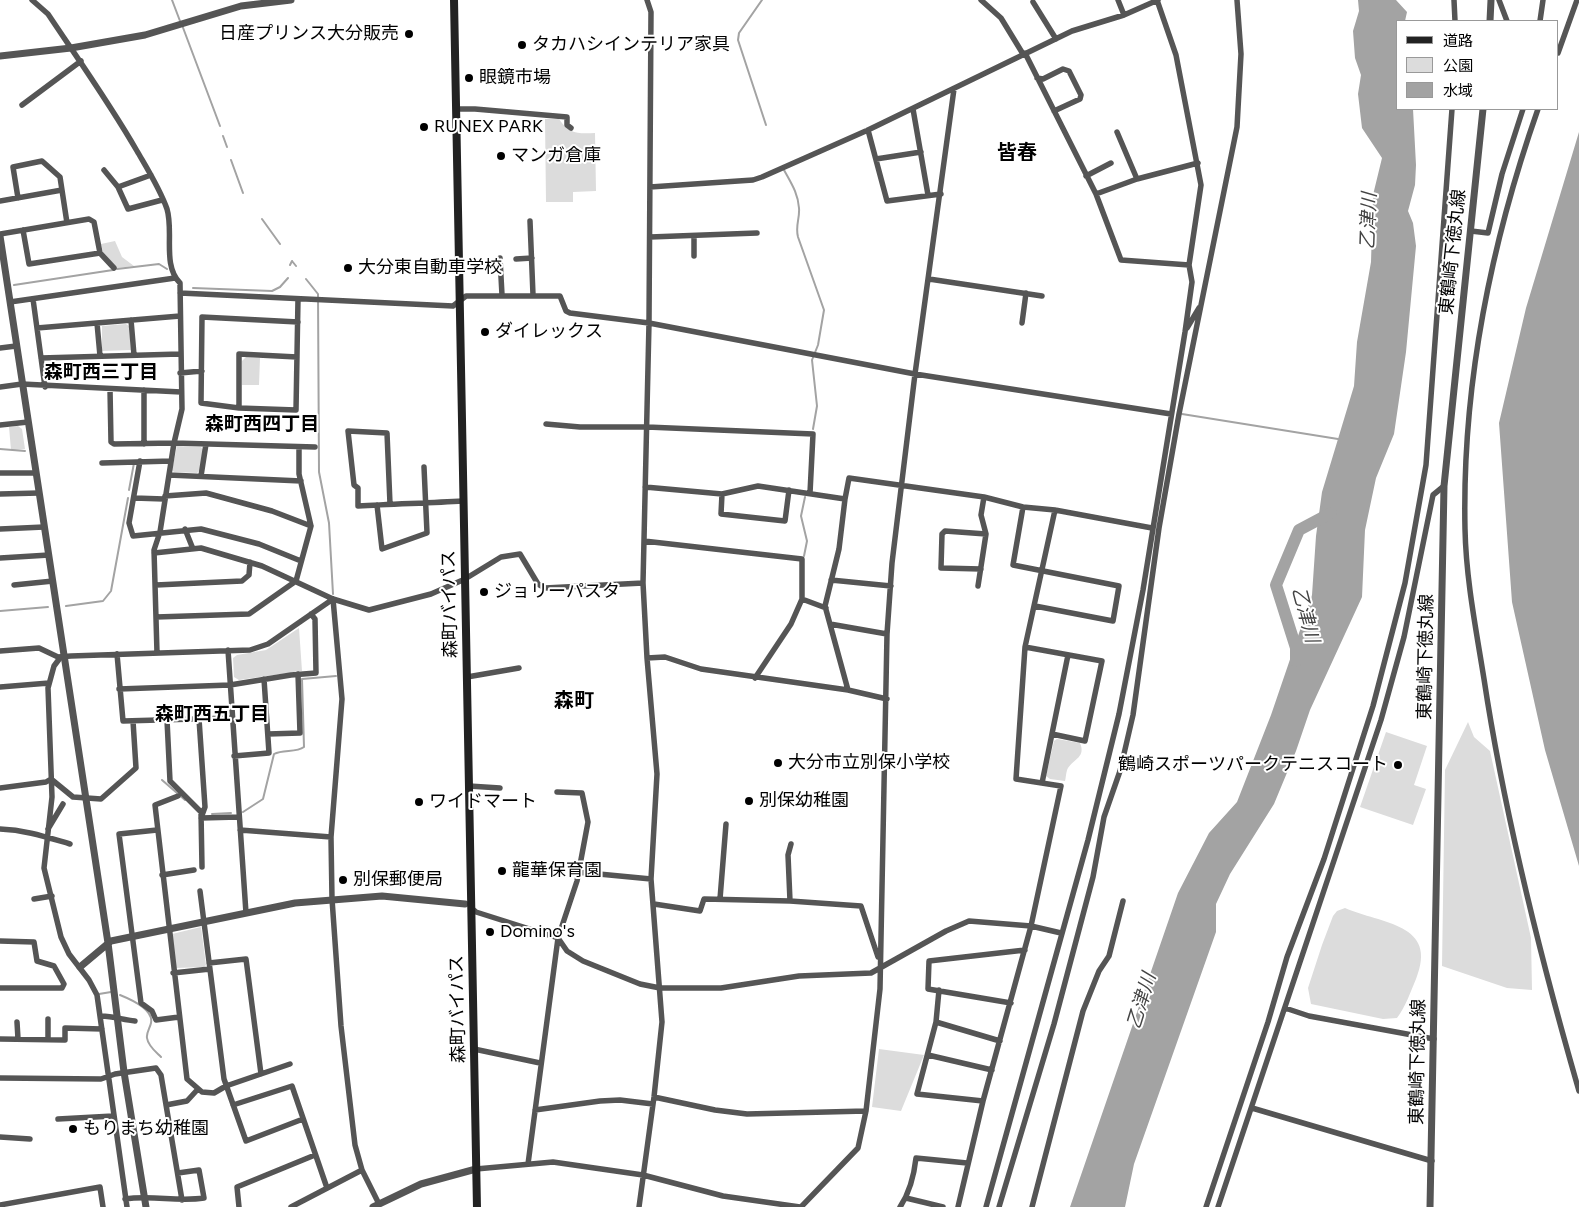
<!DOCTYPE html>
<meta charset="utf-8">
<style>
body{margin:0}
#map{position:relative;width:1579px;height:1207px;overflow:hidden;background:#fff;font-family:Figtree,"Noto Sans JP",sans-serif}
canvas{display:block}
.legend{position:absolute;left:1396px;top:20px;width:162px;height:90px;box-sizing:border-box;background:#fff;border:1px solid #999;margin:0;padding:6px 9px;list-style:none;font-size:15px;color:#000}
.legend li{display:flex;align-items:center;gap:10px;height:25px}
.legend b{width:25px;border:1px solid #999}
</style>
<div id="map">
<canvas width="1579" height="1207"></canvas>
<ul class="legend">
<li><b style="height:6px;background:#222"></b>道路</li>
<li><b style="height:14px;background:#dcdcdc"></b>公園</li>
<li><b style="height:14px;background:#a3a3a3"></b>水域</li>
</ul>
</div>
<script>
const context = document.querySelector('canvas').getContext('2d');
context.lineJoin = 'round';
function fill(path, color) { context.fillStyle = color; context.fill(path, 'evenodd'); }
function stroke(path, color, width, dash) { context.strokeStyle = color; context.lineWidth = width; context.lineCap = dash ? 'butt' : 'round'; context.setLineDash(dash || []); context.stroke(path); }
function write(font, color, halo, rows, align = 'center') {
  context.font = font + ' Figtree,"Noto Sans JP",sans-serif'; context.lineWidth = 4; context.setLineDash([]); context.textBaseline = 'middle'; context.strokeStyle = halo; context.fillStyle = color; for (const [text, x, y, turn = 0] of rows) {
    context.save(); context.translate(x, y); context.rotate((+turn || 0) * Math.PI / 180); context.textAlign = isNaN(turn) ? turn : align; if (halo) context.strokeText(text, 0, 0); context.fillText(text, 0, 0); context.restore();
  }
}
const green = new Path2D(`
 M 545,119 L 559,119 C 569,134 578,134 595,133 L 596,191 L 573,192 L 573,202 L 546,202 Z
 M 115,241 L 122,257 L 134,266 L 117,268 L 103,252 L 101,244 Z
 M 126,324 L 129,326 L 131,350 L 102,351 L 102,326 Z
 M 246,357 L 260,358 L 259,385 L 242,385 L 242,361 Z
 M 18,426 L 22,429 L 25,449 L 11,450 L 9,427 Z
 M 177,446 L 201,447 L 203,450 L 200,470 L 197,473 L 174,472 L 172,470 Z
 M 299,628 L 302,671 L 239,680 L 234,677 L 233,658 L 237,655 L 266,650 Z
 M 1468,722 L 1474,737 L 1490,751 L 1531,938 L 1532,990 L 1507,988 L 1442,966 L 1445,770 Z
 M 1386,732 L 1427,746 L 1414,785 L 1426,789 L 1413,825 L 1360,807 Z
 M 1057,739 L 1080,743 C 1086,757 1074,759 1068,768 C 1066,771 1066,778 1065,781 L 1050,779 L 1046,776 L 1054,741 Z
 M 1345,908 C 1381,924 1439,923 1416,979 C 1410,993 1406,1006 1397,1018 L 1383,1019 L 1311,1004 L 1308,988 L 1322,945 L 1333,916 L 1337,911 Z
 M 201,927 L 206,965 L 204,967 L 176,968 L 172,934 Z
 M 879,1049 L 924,1055 L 901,1111 L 872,1107 Z`);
const water = new Path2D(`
 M 1358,0 L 1396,0 L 1407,12 L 1405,21 L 1398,21 L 1398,109 L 1413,109 L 1416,165 L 1415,185 L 1408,211 L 1413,223 L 1416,246 L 1406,352 L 1394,434 L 1376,478 L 1365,530 L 1362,597 L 1310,710 L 1296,751 L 1274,804 L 1230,874 L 1216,904 L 1216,932 L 1134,1164 L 1125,1207 L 1070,1207 L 1178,893 L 1209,833 L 1237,802 L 1271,715 L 1312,595 L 1316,536 L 1322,492 L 1354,386 L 1357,342 L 1371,262 L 1373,195 L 1382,158 L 1362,128 L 1358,94 L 1361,75 L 1355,58 L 1353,31 L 1359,11 Z
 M 1579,132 L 1579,866 L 1545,750 L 1512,602 L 1499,423 L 1526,308 Z`);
const stream = new Path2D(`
 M 172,0 L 180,21
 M 762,0 L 739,33 L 738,40 L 766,125
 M 182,25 L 220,126
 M 223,136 L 227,147
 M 231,160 L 243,193
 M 784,170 C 791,183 798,193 799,208 C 800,218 795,226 798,237 L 824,310 L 818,345 L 812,360 L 817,406 L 813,429
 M 262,219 L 280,244
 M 292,261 L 296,266
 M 290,265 L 292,261
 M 117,269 L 159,264 L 167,269
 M 306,279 L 318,294 L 319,472 L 329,523 L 333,594
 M 14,285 L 113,270
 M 193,288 L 272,291 L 280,287 L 288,278
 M 1182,414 L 1338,439
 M 0,449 L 25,451
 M 129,490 L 134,463
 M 804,556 L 807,541 L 801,516 L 805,497
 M 66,606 L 103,601 L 111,591 L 128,498
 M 0,611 L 48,607
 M 162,780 L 185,800
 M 243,812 L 263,799 L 274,754 C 283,749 296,753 304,747 L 302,679 L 336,676
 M 212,814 L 231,813
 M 99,994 L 111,992
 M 120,995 C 130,999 154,1009 151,1023 C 150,1028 146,1033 147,1038 C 148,1046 156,1052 161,1057`);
const river = new Path2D(`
 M 1296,661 L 1296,648 L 1276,585 L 1299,530 L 1331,513`);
const minor = new Path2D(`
 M 32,0 L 48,14 C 78,59 110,104 137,151 C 148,170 160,189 167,209 C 174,232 162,265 180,283 L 182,409 L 174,443 L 160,532 L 154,550 L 157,653
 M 981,0 L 1001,18 L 1023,54
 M 1118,0 L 1124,15
 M 1454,0 L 1455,21
 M 1499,0 L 1507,21
 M 1033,2 L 1056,39
 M 1540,21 L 1543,0
 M 1025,53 L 1096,194 L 1121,260 L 1189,265
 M 1558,53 L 1577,0
 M 1037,78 L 1043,79 L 1063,69 L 1069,71 L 1081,95 L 1080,99 L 1054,111
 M 22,105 L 81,61
 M 456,109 L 475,109 L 567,117 L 567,125 L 571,128
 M 913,109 L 928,195
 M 1538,109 C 1491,243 1462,387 1465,529 C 1466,579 1476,629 1484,679 C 1505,818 1540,956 1579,1091
 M 868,130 L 887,201 L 941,194
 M 1117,132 L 1137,179
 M 876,159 L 921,152
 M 104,170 L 118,187 L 128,209 L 162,200
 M 1086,176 L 1111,163
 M 118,187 L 151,175
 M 650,187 L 753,180 L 762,177 L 868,130 L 1072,31 L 1124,15 L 1158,0
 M 1096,194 L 1137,179 L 1198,163
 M 18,198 L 13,167 L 42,161 L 60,177 L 67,223
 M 0,201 L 62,190
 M 530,221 L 533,295
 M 1471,231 L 1488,233 L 1502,174 L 1523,109
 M 0,234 L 89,219 L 94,222 L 100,253 L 29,264 L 23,230
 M 694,236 L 694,256
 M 650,237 L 757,233
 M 100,253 L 114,268
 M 500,258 L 502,295
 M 516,259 L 532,258
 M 929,279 L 1042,296
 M 180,293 L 453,306 L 466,296 L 560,296 L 566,311 L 570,313 L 649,323 L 915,374 L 1171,414
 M 33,299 L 45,387
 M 10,302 L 175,278
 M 131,320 L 134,355
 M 298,322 L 202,317 L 201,403 L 239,408 L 296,410 L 298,299
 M 97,323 L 100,356
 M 1022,323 L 1026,293
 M 37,328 L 180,316
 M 1187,328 L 1199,308
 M 0,348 L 16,346
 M 41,358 L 180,354
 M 180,373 L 202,371
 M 0,387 L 22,384 L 181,392
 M 110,389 L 111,442 L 114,444 L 174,443 L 315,447
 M 239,408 L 239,354 L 297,357
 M 546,424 L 580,427 L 647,427 L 813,434 L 810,493
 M 0,425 L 28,422
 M 144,444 L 144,390
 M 140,461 L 129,523 L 133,536 L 201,529 L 259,544 L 301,561
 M 102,463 L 171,461
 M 0,473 L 36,473
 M 169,475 L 301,481
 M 201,476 L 206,444
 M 645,487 L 722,494 L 758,486 L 845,499 L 849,478 L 984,497 L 1023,507 L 1055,510 L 1152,528
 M 0,494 L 39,493
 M 722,494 L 721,514 L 785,521 L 789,490
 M 165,496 L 206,493 L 272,511 L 311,526
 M 134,498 L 164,499
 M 845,499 L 839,549 L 825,606 L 848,690
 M 390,504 L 387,433 L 348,431 L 354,485 L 358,488 L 358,506 C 393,504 428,503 463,501
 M 377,505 L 382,549 L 427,533 L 424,467
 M 1023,507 L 1013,565 L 1119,586 L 1113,621 L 1035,606
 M 0,529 L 44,527
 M 185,529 L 193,549
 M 644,541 L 802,559 L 802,599 L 826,608
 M 154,553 L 201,548 L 262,566 L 333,599 L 369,610 L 431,594 L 465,579 L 501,557 L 520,554 L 538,584 L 545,588 L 643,583
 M 0,558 L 49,555
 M 981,569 L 941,568 L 942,534 L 945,531 L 986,534
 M 831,580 L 891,586
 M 14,585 L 53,581
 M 156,585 L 242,581 L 249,575 L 250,562
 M 978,586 L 986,534 L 981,515 L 984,497
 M 333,599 L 342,699 L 331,837 L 332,899 L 341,1026 L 355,1145 L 362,1170 L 379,1204
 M 156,617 L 249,614 L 296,581 L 311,526 L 299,474 L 299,448
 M 830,624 L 887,634
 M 1025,647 L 1102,661 L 1085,741 L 1052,734
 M 228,650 L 246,913
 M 0,651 L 39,648 L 58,657 L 71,656 L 250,650 L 268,644 L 333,599
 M 117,654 L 123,721 L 231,718
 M 60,658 L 54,666 L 48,688 L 52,797 L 44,868 L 61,937 L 69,954 L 89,980 L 97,995 L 127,1207
 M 647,658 L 665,657 L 701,669 L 848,690 L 887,699
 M 467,677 L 519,668
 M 755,678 L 791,624 L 802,599
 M 0,687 L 49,683
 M 119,689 L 230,685 L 291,675 L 316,673 L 315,619 L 311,614
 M 199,719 L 205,807 L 201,818 L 238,817
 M 167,720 L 170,781 L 201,812 L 202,867
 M 268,734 L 300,733 L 298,674
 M 234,756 L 269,753 L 264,679
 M 51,779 L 73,797 L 101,799 L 136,768 L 133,721
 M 1042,783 L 1068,655
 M 469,786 L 500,788
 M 0,788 L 46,782 L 51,779
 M 178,796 L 155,805 L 187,1079 L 202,1092 L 214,1093 L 226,1086 L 290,1064
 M 0,829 C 26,830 46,837 70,844
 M 48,829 L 63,804
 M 157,830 L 119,834 L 141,1003 L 152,1011 L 156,1020 L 179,1017
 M 240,830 L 331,837
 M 578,872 L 651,879
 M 162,875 L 194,870
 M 200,891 L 224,1079 L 246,1141 L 303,1119
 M 34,899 L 52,896
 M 720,899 L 726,824
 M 790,901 L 788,855 L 791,844
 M 654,904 L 700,911 L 704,899 L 790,901 L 861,906 L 878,957
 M 471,908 L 476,912 L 558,938 L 567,951 L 583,961 L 640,984 L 660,988 L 721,988 L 799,976 L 871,973 L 946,931 L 969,921 L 1031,926 L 1061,933
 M 0,941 L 34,942 L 37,961 L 54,966 L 64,984 L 62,988 L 0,988
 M 209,963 L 246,959 L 261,1074
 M 173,973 L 210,969
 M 939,990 L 936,1022 L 917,1094 L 983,1101
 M 1011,1003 L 928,989 L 929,961 L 1025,950
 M 1285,1008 L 1309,1016 L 1434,1039
 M 101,1016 C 114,1016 123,1020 135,1021
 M 17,1022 L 18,1039
 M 936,1022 L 1000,1041
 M 0,1039 L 65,1040 L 65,1028 L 102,1029
 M 48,1039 L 48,1019
 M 474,1049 L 540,1063
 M 928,1055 L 992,1070
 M 0,1078 L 101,1079 L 115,1074 L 156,1068 L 161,1075 L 182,1200
 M 654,1097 L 715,1110 L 747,1114 L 866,1111
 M 166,1105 L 187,1101 L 198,1089
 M 233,1105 L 292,1086 L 327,1188
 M 1252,1108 L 1432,1161
 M 535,1110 L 600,1101 L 620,1100 L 653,1104
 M 58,1119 L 113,1116
 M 0,1137 L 30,1139
 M 528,1164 L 558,938 L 577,881 L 588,822 L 582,793 L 557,792
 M 476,1169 L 553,1162 L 643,1175 L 723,1196 L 800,1207
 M 906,1198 L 943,1207
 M 125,1199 C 152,1195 178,1202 204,1198 L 199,1170 L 178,1173
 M 0,1205 L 100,1187 L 103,1207
 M 239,1207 L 237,1187 L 315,1155
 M 291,1207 L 362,1170
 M 639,1207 L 654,1097 L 662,1022 L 651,879 L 657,774 L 647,658 L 643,583 L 649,323 L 651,12 L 647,0
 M 801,1207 L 858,1148 L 866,1111 L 880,989 L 887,634 L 892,563 L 915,374 L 954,89
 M 900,1207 C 910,1192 914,1176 916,1158 L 967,1163
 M 958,1207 L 983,1101 L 1031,926 L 1061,786 L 1016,779 L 1025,647 L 1055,510
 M 986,1207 L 1088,840 L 1119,714 L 1143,590 L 1185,332 L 1192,282 L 1189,265 L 1201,185 L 1176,55 L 1157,0
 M 999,1207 L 1054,1024 L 1093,877 L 1104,817 L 1120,771 L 1133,715 L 1159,528 L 1179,414 L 1237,127 L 1241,54 L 1237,0
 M 1032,1207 L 1083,1011 L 1099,971 L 1109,956 L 1123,901
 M 1206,1207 L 1268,1022 L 1287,957 L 1324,859 L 1373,706 L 1405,583 L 1426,465 L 1452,109
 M 1218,1207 L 1381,720 L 1404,637 L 1433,495 L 1444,486`);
const tertiary = new Path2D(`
 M 1490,21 L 1491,0
 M 0,56 L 71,48 L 145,35 L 241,6 L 291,0
 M 0,236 L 108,943 L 124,1072 L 146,1207
 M 80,967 L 111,941 L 295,903 L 382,896 L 465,904
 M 373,1207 L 421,1184 L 476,1169
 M 1430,1207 L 1444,486 L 1483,109`);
const secondary = new Path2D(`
 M 454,0 L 477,1207`);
const markers = [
 [409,34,5,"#000"],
 [522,45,5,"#000"],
 [469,78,5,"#000"],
 [424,127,5,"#000"],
 [501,156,5,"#000"],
 [348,268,5,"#000"],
 [485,332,5,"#000"],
 [484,592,5,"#000"],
 [778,763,5,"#000"],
 [1398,765,5,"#000"],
 [749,801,5,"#000"],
 [419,802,5,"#000"],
 [502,871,5,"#000"],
 [343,880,5,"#000"],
 [490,932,5,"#000"],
 [73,1129,5,"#000"]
];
const poiNames = [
 ["日産プリンス大分販売",399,34,"right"],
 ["タカハシインテリア家具",532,45],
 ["眼鏡市場",479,78],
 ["RUNEX PARK",434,127],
 ["マンガ倉庫",511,156],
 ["大分東自動車学校",358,268],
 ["ダイレックス",495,332],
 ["ジョリーパスタ",494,592],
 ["大分市立別保小学校",788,763],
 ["鶴崎スポーツパークテニスコート",1388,765,"right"],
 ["別保幼稚園",759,801],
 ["ワイドマート",429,802],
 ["龍華保育園",512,871],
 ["別保郵便局",353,880],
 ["Domino's",500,932],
 ["もりまち幼稚園",83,1129]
];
const streetNames = [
 ["東鶴崎下徳丸線",1453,252,-84],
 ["森町バイパス",450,604,-91],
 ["東鶴崎下徳丸線",1426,657,-89],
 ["森町バイパス",458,1009,-91],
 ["東鶴崎下徳丸線",1418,1062,-89]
];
const waterNames = [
 ["乙津川",1369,221,-88],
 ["乙津川",1305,615,75],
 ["乙津川",1142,1001,-73]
];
const neighbourhoodNames = [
 ["森町西三丁目",101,372],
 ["森町西四丁目",262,424],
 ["森町西五丁目",212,714]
];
const quarterNames = [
 ["皆春",1017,153],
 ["森町",574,701]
];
fill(green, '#dcdcdc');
fill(water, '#a3a3a3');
stroke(stream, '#a3a3a3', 2);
stroke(river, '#a3a3a3', 12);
stroke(minor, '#555', 5.5);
stroke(tertiary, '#555', 7);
stroke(secondary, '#222', 8);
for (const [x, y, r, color] of markers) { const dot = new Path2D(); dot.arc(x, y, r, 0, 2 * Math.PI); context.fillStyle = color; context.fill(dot); stroke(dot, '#fff', 2); }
write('18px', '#000', '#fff', poiNames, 'left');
write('18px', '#000', '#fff', streetNames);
write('italic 19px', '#444', '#fff', waterNames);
write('bold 19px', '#000', '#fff', neighbourhoodNames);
write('bold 20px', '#000', '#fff', quarterNames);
</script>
